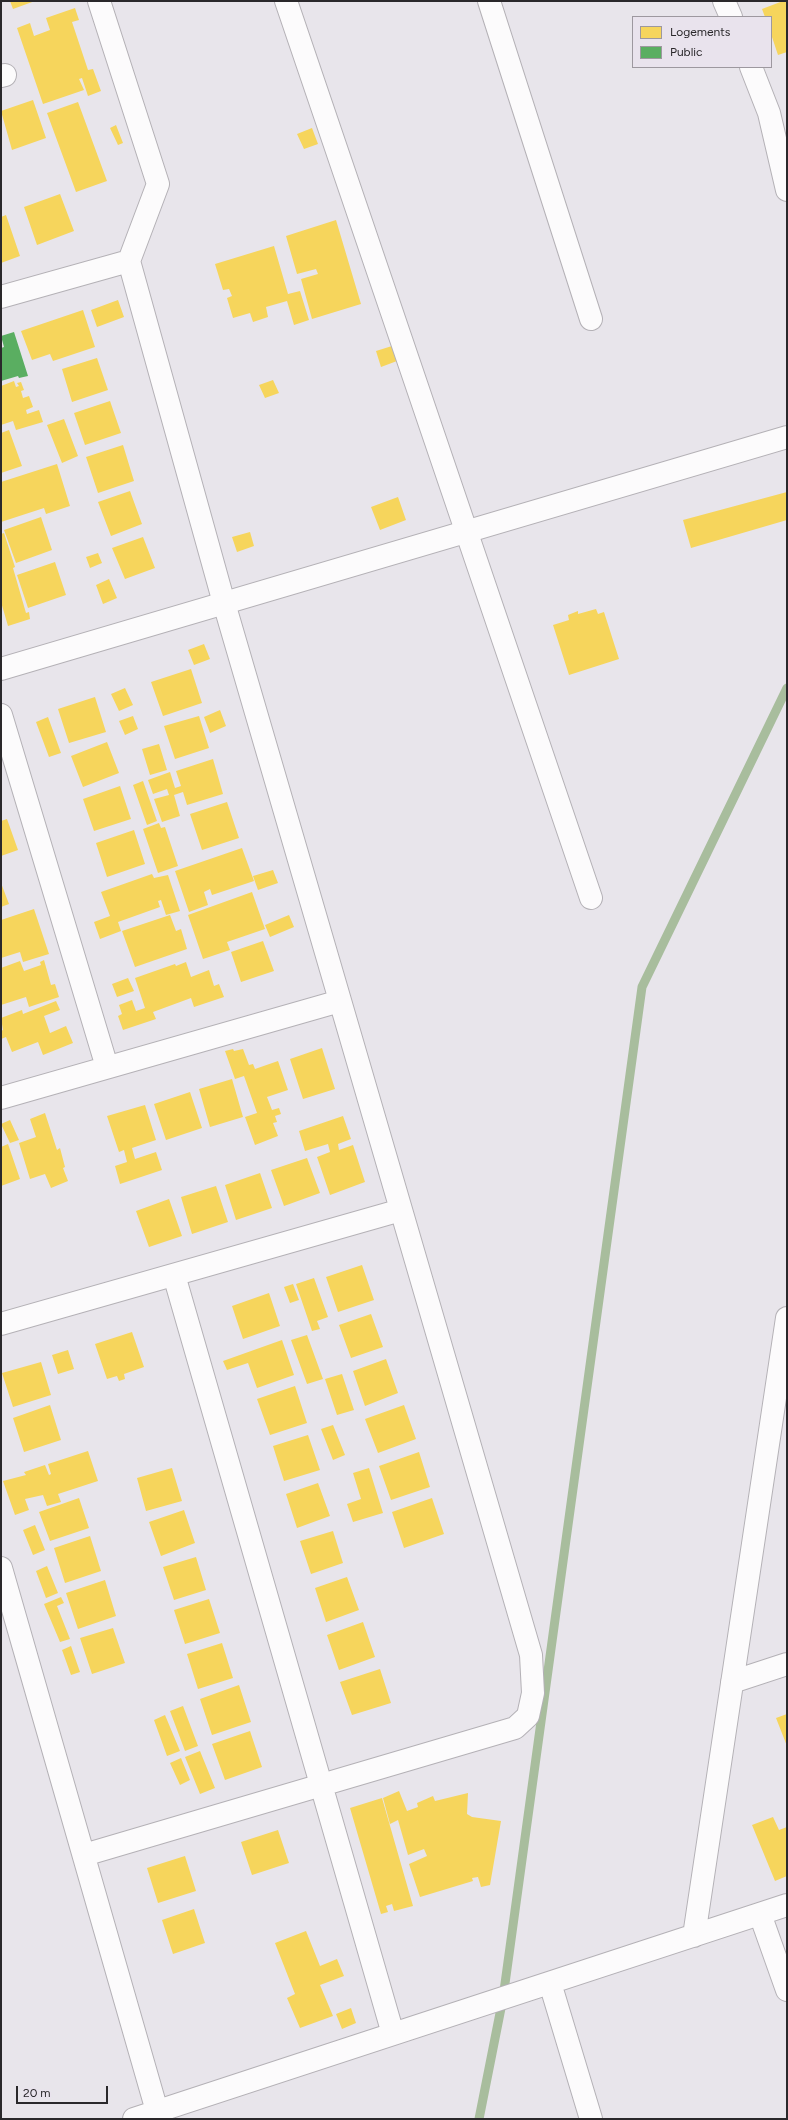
<!DOCTYPE html>
<style>
body{margin:0}
#map{position:relative;width:788px;height:2120px;overflow:hidden;background:#e8e5eb;font-family:Figtree,sans-serif}
canvas{display:block}
.frame{position:absolute;inset:0;border:2px solid #2a282b;pointer-events:none}
.legend{position:absolute;left:632px;top:16px;width:140px;height:52px;box-sizing:border-box;background:#e9e3ed;border:1px solid #9d989f;margin:0;padding:5px 7px;list-style:none;font-size:12px;color:#2a282b}
.legend li{display:flex;align-items:center;gap:8px;height:20px}
.legend b{width:20px;border:1px solid #9d989f}
.scale{position:absolute;left:16px;top:2086px;width:92px;height:18px;box-sizing:border-box;border:2px solid #2a282b;border-top:0;padding-left:5px;font-size:12px;line-height:14px;white-space:nowrap;color:#2a282b;-webkit-text-stroke:3px #e9e3ed;paint-order:stroke}
</style>
<div id="map">
<canvas width="788" height="2120"></canvas>
<div class="frame"></div>
<ul class="legend">
<li><b style="height:11px;background:#f6d55c"></b>Logements</li>
<li><b style="height:11px;background:#5aae61"></b>Public</li>
</ul>
<div class="scale">20 m</div>
</div>
<script>
const context = document.querySelector('canvas').getContext('2d');
context.lineJoin = 'round';
function fill(path, color) { context.fillStyle = color; context.fill(path, 'evenodd'); }
function stroke(path, color, width, dash) { context.strokeStyle = color; context.lineWidth = width; context.lineCap = dash ? 'butt' : 'round'; context.setLineDash(dash || []); context.stroke(path); }
const homes = new Path2D(`
 M 10,1 L 35,1 L 13,9 Z
 M 783,1 L 787,1 L 787,52 L 778,55 L 771,34 L 771,17 L 765,17 L 762,9 Z
 M 75,8 L 79,20 L 72,22 L 88,70 L 93,69 L 101,91 L 88,96 L 82,78 L 79,79 L 84,90 L 43,104 L 17,28 L 30,23 L 34,36 L 50,30 L 46,18 Z
 M 33,100 L 46,138 L 12,150 L 1,111 Z
 M 78,102 L 107,181 L 76,192 L 47,113 Z
 M 116,125 L 123,143 L 118,145 L 110,128 Z
 M 312,128 L 318,144 L 304,149 L 297,134 Z
 M 60,194 L 74,231 L 37,245 L 24,207 Z
 M 6,215 L 20,256 L 1,263 L 1,217 Z
 M 336,220 L 361,304 L 312,319 L 301,279 L 318,274 L 316,269 L 297,274 L 286,236 Z
 M 274,246 L 288,294 L 300,291 L 309,320 L 294,325 L 287,301 L 266,307 L 268,317 L 253,322 L 250,313 L 233,318 L 227,298 L 232,296 L 229,289 L 223,290 L 215,264 Z
 M 118,300 L 124,317 L 97,327 L 91,310 Z
 M 83,310 L 95,347 L 53,361 L 50,354 L 32,360 L 21,331 Z
 M 392,346 L 397,361 L 381,367 L 376,351 Z
 M 97,358 L 108,390 L 72,402 L 62,369 Z
 M 273,380 L 279,393 L 265,398 L 259,385 Z
 M 14,381 L 16,387 L 19,386 L 17,383 L 21,382 L 24,390 L 21,391 L 23,398 L 29,396 L 33,407 L 26,410 L 27,414 L 39,410 L 43,422 L 16,430 L 13,421 L 1,425 L 1,386 Z
 M 110,401 L 121,433 L 85,445 L 74,413 Z
 M 64,419 L 78,456 L 62,463 L 47,425 Z
 M 9,430 L 22,466 L 1,473 L 1,433 Z
 M 123,445 L 134,481 L 98,493 L 86,457 Z
 M 57,464 L 70,506 L 46,514 L 44,508 L 1,522 L 1,482 Z
 M 130,491 L 142,524 L 111,536 L 98,502 Z
 M 787,492 L 787,520 L 691,548 L 683,520 Z
 M 398,497 L 406,520 L 380,530 L 371,507 Z
 M 41,517 L 52,550 L 16,563 L 4,530 Z
 M 250,532 L 254,546 L 237,552 L 232,537 Z
 M 4,533 L 15,567 L 13,568 L 26,613 L 29,612 L 30,619 L 8,626 L 1,602 L 1,534 Z
 M 143,537 L 155,568 L 125,579 L 112,548 Z
 M 98,553 L 102,563 L 90,568 L 86,557 Z
 M 55,562 L 66,595 L 28,608 L 17,575 Z
 M 109,579 L 117,598 L 103,604 L 96,585 Z
 M 596,609 L 598,614 L 604,612 L 619,659 L 569,675 L 553,625 L 569,620 L 568,615 L 578,611 L 578,614 Z
 M 204,644 L 210,659 L 194,665 L 188,650 Z
 M 191,669 L 202,703 L 163,716 L 151,682 Z
 M 125,688 L 133,705 L 119,711 L 111,694 Z
 M 95,697 L 106,732 L 69,743 L 58,709 Z
 M 220,710 L 226,726 L 210,733 L 204,717 Z
 M 133,716 L 138,729 L 125,735 L 119,721 Z
 M 199,716 L 209,748 L 175,759 L 164,726 Z
 M 48,717 L 61,753 L 49,757 L 36,722 Z
 M 107,742 L 119,773 L 83,787 L 71,756 Z
 M 159,744 L 167,770 L 150,775 L 142,749 Z
 M 213,759 L 223,794 L 187,805 L 183,792 L 174,795 L 180,816 L 162,822 L 154,799 L 169,795 L 167,789 L 153,794 L 148,780 L 170,772 L 175,788 L 181,786 L 176,771 Z
 M 143,781 L 157,821 L 147,825 L 133,785 Z
 M 120,786 L 131,819 L 94,831 L 83,799 Z
 M 227,802 L 239,838 L 202,850 L 190,814 Z
 M 7,819 L 18,850 L 1,856 L 1,821 Z
 M 159,823 L 161,828 L 165,827 L 178,866 L 158,873 L 143,829 Z
 M 134,830 L 145,864 L 107,877 L 96,843 Z
 M 242,848 L 254,881 L 212,895 L 210,889 L 204,892 L 208,905 L 189,912 L 175,871 Z
 M 273,870 L 278,883 L 258,890 L 253,876 Z
 M 152,874 L 154,878 L 168,875 L 180,911 L 166,915 L 161,900 L 158,901 L 160,907 L 118,922 L 121,931 L 100,939 L 94,922 L 110,916 L 101,892 Z
 M 1,883 L 9,904 L 1,907 Z
 M 252,892 L 265,929 L 227,942 L 230,950 L 203,959 L 188,915 Z
 M 34,909 L 49,954 L 23,962 L 20,952 L 1,958 L 1,920 Z
 M 170,915 L 176,931 L 181,929 L 187,949 L 135,967 L 122,931 Z
 M 289,915 L 294,927 L 270,937 L 265,925 Z
 M 263,941 L 274,971 L 241,982 L 231,952 Z
 M 44,960 L 51,985 L 55,984 L 59,997 L 29,1007 L 26,997 L 1,1005 L 1,968 L 20,961 L 24,971 L 41,965 L 40,962 Z
 M 186,962 L 191,977 L 209,970 L 214,986 L 219,984 L 224,997 L 194,1007 L 191,998 L 153,1012 L 156,1019 L 123,1030 L 118,1016 L 122,1014 L 119,1005 L 132,1000 L 136,1011 L 145,1008 L 135,978 L 175,964 L 176,966 Z
 M 128,978 L 134,991 L 117,997 L 112,984 Z
 M 56,1001 L 60,1010 L 44,1016 L 50,1033 L 66,1026 L 73,1043 L 43,1055 L 38,1042 L 12,1052 L 6,1037 L 1,1039 L 1,1031 L 3,1030 L 1,1018 L 22,1010 L 23,1014 Z
 M 322,1048 L 335,1089 L 303,1099 L 290,1059 Z
 M 233,1049 L 234,1051 L 243,1049 L 249,1065 L 253,1064 L 255,1069 L 278,1061 L 288,1090 L 267,1097 L 272,1110 L 279,1108 L 281,1114 L 275,1116 L 277,1122 L 273,1123 L 278,1136 L 255,1145 L 245,1117 L 257,1113 L 244,1076 L 235,1079 L 225,1051 Z
 M 232,1079 L 243,1117 L 210,1127 L 199,1089 Z
 M 190,1092 L 202,1128 L 166,1140 L 154,1104 Z
 M 145,1105 L 156,1140 L 132,1148 L 135,1159 L 156,1152 L 162,1170 L 120,1184 L 115,1166 L 127,1162 L 124,1150 L 119,1152 L 107,1116 Z
 M 45,1113 L 57,1150 L 60,1148 L 65,1167 L 63,1168 L 68,1181 L 51,1188 L 45,1174 L 30,1179 L 19,1143 L 36,1137 L 30,1119 Z
 M 343,1116 L 351,1139 L 338,1144 L 339,1150 L 353,1145 L 365,1182 L 330,1195 L 317,1157 L 330,1152 L 328,1144 L 305,1151 L 299,1131 Z
 M 10,1120 L 19,1140 L 10,1143 L 1,1124 Z
 M 8,1144 L 20,1179 L 1,1186 L 1,1147 Z
 M 307,1158 L 320,1193 L 284,1206 L 271,1170 Z
 M 260,1173 L 272,1208 L 236,1220 L 225,1185 Z
 M 216,1186 L 228,1222 L 192,1234 L 181,1197 Z
 M 169,1199 L 182,1236 L 149,1247 L 136,1211 Z
 M 362,1265 L 374,1300 L 338,1312 L 326,1277 Z
 M 314,1278 L 328,1317 L 317,1321 L 320,1329 L 312,1331 L 296,1284 Z
 M 293,1284 L 299,1300 L 290,1303 L 284,1287 Z
 M 269,1293 L 280,1326 L 243,1339 L 232,1306 Z
 M 371,1314 L 383,1347 L 351,1358 L 339,1325 Z
 M 132,1332 L 144,1367 L 124,1374 L 125,1379 L 119,1381 L 117,1376 L 107,1379 L 95,1344 Z
 M 307,1335 L 323,1379 L 307,1384 L 291,1340 Z
 M 282,1340 L 294,1375 L 257,1388 L 248,1363 L 227,1370 L 223,1361 Z
 M 68,1350 L 74,1369 L 58,1374 L 52,1355 Z
 M 386,1359 L 398,1393 L 365,1406 L 353,1371 Z
 M 41,1362 L 51,1395 L 13,1407 L 2,1373 Z
 M 342,1374 L 354,1410 L 337,1415 L 325,1379 Z
 M 295,1386 L 307,1423 L 270,1435 L 257,1399 Z
 M 50,1405 L 61,1440 L 24,1452 L 13,1418 Z
 M 404,1405 L 416,1439 L 378,1453 L 365,1419 Z
 M 333,1425 L 345,1455 L 333,1460 L 321,1429 Z
 M 308,1435 L 320,1470 L 284,1481 L 273,1446 Z
 M 88,1451 L 98,1481 L 58,1494 L 61,1502 L 47,1506 L 43,1495 L 25,1499 L 29,1510 L 15,1515 L 3,1481 L 26,1475 L 24,1472 L 45,1465 L 49,1475 L 51,1474 L 48,1464 Z
 M 419,1452 L 430,1487 L 391,1500 L 379,1466 Z
 M 172,1468 L 182,1501 L 146,1511 L 137,1478 Z
 M 369,1468 L 383,1513 L 353,1522 L 347,1504 L 361,1499 L 353,1473 Z
 M 318,1483 L 330,1516 L 297,1528 L 286,1494 Z
 M 79,1498 L 89,1528 L 50,1541 L 39,1512 Z
 M 432,1498 L 444,1534 L 404,1548 L 392,1512 Z
 M 184,1510 L 195,1543 L 161,1556 L 149,1522 Z
 M 35,1525 L 45,1550 L 33,1555 L 23,1530 Z
 M 333,1531 L 343,1563 L 311,1574 L 300,1541 Z
 M 90,1536 L 101,1571 L 65,1583 L 54,1548 Z
 M 196,1557 L 206,1590 L 174,1600 L 163,1567 Z
 M 47,1566 L 58,1593 L 46,1598 L 36,1571 Z
 M 347,1577 L 359,1610 L 326,1622 L 315,1588 Z
 M 105,1580 L 116,1616 L 78,1629 L 66,1593 Z
 M 61,1597 L 64,1603 L 57,1606 L 70,1639 L 60,1642 L 44,1604 Z
 M 209,1599 L 220,1633 L 185,1644 L 174,1610 Z
 M 363,1622 L 375,1657 L 339,1670 L 327,1635 Z
 M 113,1628 L 125,1663 L 92,1674 L 80,1638 Z
 M 222,1643 L 233,1678 L 198,1689 L 187,1654 Z
 M 71,1646 L 80,1672 L 71,1675 L 62,1650 Z
 M 380,1669 L 391,1703 L 352,1715 L 340,1682 Z
 M 239,1685 L 251,1722 L 212,1735 L 200,1699 Z
 M 183,1706 L 198,1746 L 185,1751 L 170,1711 Z
 M 787,1714 L 787,1746 L 776,1718 Z
 M 165,1715 L 180,1751 L 167,1756 L 154,1720 Z
 M 250,1731 L 262,1767 L 225,1780 L 212,1744 Z
 M 200,1751 L 215,1788 L 200,1794 L 185,1757 Z
 M 181,1758 L 190,1780 L 180,1785 L 170,1763 Z
 M 399,1791 L 407,1811 L 418,1807 L 417,1803 L 433,1796 L 435,1801 L 468,1793 L 467,1814 L 472,1817 L 501,1821 L 490,1885 L 481,1887 L 478,1877 L 472,1878 L 473,1881 L 420,1897 L 409,1864 L 427,1856 L 424,1849 L 408,1855 L 398,1820 L 390,1824 L 383,1798 Z
 M 382,1798 L 413,1906 L 394,1911 L 392,1904 L 386,1906 L 388,1912 L 381,1914 L 350,1808 Z
 M 773,1817 L 779,1830 L 787,1827 L 787,1876 L 775,1881 L 752,1825 Z
 M 278,1830 L 289,1863 L 252,1875 L 241,1842 Z
 M 185,1856 L 196,1891 L 158,1903 L 147,1868 Z
 M 194,1909 L 205,1943 L 173,1954 L 162,1920 Z
 M 306,1931 L 320,1966 L 337,1959 L 344,1976 L 320,1985 L 333,2016 L 300,2028 L 287,1998 L 295,1994 L 275,1943 Z
 M 351,2008 L 356,2023 L 342,2029 L 336,2014 Z`);
const public = new Path2D(`
 M 14,332 L 28,376 L 19,378 L 18,376 L 1,381 L 1,348 L 4,347 L 1,336 Z`);
const stream = new Path2D(`
 M 479,2119 L 503,1998 L 642,987 L 787,688`);
const minor = new Path2D(`
 M 286,1 L 591,898
 M 489,1 L 591,319
 M 724,1 L 731,17
 M 751,67 L 769,113 L 787,190
 M 1,76 L 5,75
 M 1,297 L 129,261 L 158,184 L 99,1
 M 1,715 L 107,1067
 M 1,1098 L 340,1001
 M 174,1275 L 393,2034
 M 1,1324 L 401,1210
 M 1,1568 L 157,2111
 M 732,1682 L 787,1664
 M 84,1855 L 515,1728 L 528,1716 L 533,1693 L 531,1655 L 224,603 L 129,261
 M 760,1914 L 787,1990
 M 694,1936 L 787,1318
 M 550,1983 L 591,2119
 M 134,2119 L 787,1905`);
const tertiary = new Path2D(`
 M 1,669 L 787,437`);
fill(homes, '#f6d55c');
fill(public, '#5aae61');
stroke(stream, '#a8bd9d', 9);
stroke(minor, '#b4b1b6', 24);
stroke(tertiary, '#b4b1b6', 24);
stroke(minor, '#fcfbfc', 22);
stroke(tertiary, '#fcfbfc', 22);
</script>
